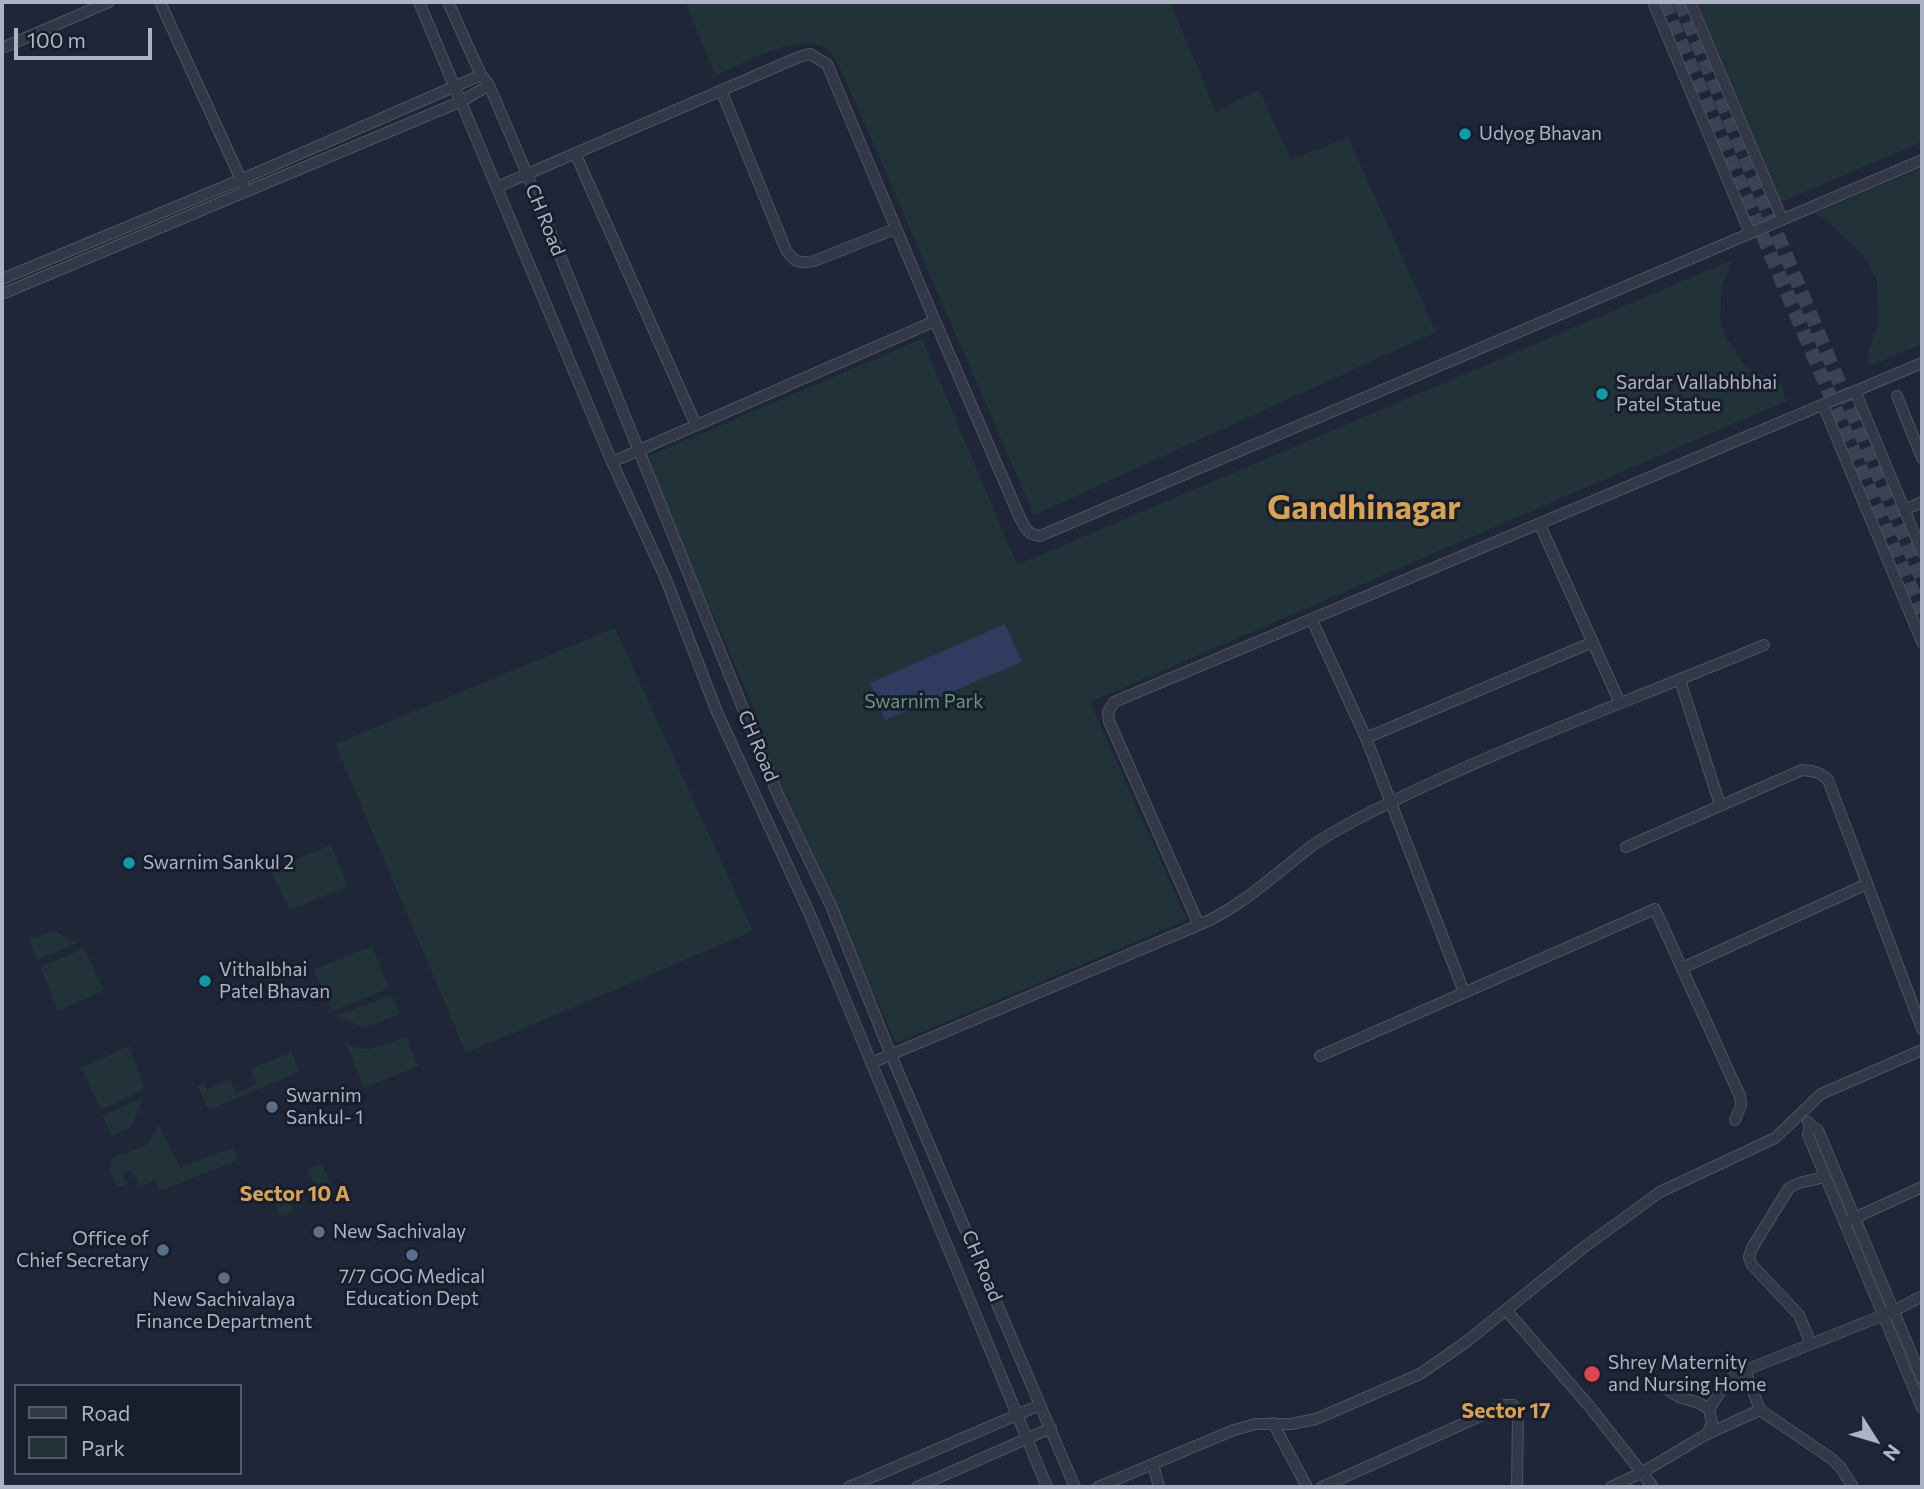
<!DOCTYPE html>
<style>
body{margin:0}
#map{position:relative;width:1924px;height:1489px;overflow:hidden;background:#1f2638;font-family:Commissioner,sans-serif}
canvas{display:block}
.frame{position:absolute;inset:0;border:4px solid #adb3c5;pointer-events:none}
.legend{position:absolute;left:14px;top:1384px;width:228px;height:91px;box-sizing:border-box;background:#181e2d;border:2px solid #545a6a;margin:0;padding:9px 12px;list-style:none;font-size:21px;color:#adb3c5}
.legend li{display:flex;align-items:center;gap:14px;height:35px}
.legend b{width:35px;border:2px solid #545a6a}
.north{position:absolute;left:1840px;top:1405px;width:70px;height:70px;-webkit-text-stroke:5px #181e2d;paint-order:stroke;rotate:127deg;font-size:19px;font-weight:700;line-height:28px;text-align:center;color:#adb3c5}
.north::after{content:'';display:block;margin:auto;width:24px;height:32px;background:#adb3c5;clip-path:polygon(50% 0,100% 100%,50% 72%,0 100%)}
.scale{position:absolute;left:14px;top:28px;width:138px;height:32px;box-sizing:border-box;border:4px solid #adb3c5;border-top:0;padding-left:9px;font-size:21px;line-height:24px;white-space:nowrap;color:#adb3c5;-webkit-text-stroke:5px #181e2d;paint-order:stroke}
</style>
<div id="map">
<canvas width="1924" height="1489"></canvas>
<div class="frame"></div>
<ul class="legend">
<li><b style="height:9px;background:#333849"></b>Road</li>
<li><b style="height:19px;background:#213339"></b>Park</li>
</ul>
<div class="north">N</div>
<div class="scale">100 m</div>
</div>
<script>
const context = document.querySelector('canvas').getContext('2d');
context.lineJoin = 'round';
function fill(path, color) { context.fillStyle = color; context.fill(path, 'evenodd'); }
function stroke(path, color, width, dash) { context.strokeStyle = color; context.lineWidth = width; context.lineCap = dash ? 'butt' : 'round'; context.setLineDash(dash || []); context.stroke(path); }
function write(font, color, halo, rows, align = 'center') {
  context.font = font + ' Commissioner,sans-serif'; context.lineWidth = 6; context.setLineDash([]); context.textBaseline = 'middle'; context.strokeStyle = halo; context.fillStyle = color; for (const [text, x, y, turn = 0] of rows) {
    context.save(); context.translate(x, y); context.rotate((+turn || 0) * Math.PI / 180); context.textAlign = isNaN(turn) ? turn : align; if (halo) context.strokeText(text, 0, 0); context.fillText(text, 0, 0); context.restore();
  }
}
const green = new Path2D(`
 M 685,2 L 1170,2 L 1216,112 L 1259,89 L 1291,160 L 1348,137 L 1436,332 L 1034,515 L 843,74 C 839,67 835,56 829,51 C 805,28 741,65 715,75 Z
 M 1697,2 L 1922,2 L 1922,142 L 1781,202 Z
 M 1922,168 L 1922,344 L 1869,366 L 1868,351 L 1878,324 L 1877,280 L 1865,257 L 1829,222 L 1815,213 Z
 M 1732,260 L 1722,287 L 1720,321 L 1727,339 L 1746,367 L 1782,386 L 1786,401 L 1090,702 L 1187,920 L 896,1043 L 774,773 L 753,706 L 644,458 L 922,339 L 1017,565 Z
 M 615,628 L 753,931 L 466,1053 L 335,744 Z
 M 331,845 L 348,886 L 290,910 L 270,870 Z
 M 53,931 L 78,943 L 37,960 L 29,940 Z
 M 372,946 L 389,988 L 332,1011 L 313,970 Z
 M 84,948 L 104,990 L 58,1011 L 40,967 Z
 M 392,995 L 400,1014 L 365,1028 L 337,1016 Z
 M 406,1037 L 418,1066 L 364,1088 L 345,1042 C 367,1056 383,1045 406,1037 Z
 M 129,1046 L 145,1089 L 101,1110 L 81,1068 Z
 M 290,1047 L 299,1072 L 209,1110 L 198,1087 L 204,1083 L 207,1089 L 230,1079 L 236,1093 L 256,1084 L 250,1069 L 289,1053 Z
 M 144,1097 L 131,1127 L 112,1136 L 102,1116 Z
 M 159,1125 L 180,1167 L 233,1148 L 238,1160 L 160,1191 L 155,1180 L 140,1187 L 131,1170 L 123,1175 L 127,1185 L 118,1187 L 109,1169 L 113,1158 L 148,1144 Z
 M 321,1164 L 335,1193 L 321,1200 L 307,1170 Z
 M 280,1181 L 294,1211 L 281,1217 L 267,1187 Z`);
const water = new Path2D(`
 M 1005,624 L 1022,662 L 885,720 L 870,683 Z`);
const majorTunnel = new Path2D(`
 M 1664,2 C 1750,206 1836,409 1922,613
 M 1680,2 L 1922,580`);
const minor = new Path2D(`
 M 160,2 L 243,184
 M 419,2 L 612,462 L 665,577 L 717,712 L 811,917 L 1047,1487
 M 448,2 L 481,75 L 489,85 L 527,174 L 778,795 L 832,908 L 891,1055 L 1075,1487
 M 1653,2 L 1750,233
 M 1690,2 L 1782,219
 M 2,48 L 109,2
 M 721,90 L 786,250 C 794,262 800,264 814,261 L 895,229
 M 575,153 L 696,425
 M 497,187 L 799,57 L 810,54 L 827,64 L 935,321
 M 2,279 L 240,180 L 481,75
 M 2,294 L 462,101 L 489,85
 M 1855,391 L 1922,552
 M 1897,396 L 1922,458
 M 1823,405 L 1922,642
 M 612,462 L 935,321 L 1020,518 C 1025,528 1028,535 1040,536 L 1922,160
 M 1904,510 L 1922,502
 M 1540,525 L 1620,703
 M 1312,620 L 1366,738 L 1464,992
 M 1680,680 L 1720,805
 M 1366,738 L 1593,642
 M 1626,847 L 1802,770 C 1814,771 1820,772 1828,780 L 1922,1029
 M 1199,925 C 1243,906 1275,874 1312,846 C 1327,835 1346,825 1363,816 C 1492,750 1630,701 1764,645
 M 1682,968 L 1867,884
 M 1320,1056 L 1655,909 L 1740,1096 L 1741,1106 L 1735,1120
 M 871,1063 L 1199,925 L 1109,721 L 1108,712 L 1114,702 L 1922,363
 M 1808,1122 L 1810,1125 L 1818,1130 L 1922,1379
 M 1810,1125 L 1808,1135 L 1922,1408
 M 1850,1220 L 1922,1187
 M 1506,1310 L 1590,1407 L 1653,1487
 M 1811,1344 L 1799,1315 L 1752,1265 L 1749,1257 L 1752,1248 L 1789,1188 L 1799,1183 L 1825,1177
 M 1745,1370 L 1760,1410 L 1832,1459 L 1841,1468 L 1853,1487
 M 1651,1379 L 1679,1397 L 1699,1403 L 1709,1409
 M 1273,1423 L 1307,1487
 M 1707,1434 L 1760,1410
 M 1153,1464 L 1159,1487
 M 849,1487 L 1040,1405
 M 917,1487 L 1051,1428
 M 1098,1487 L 1234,1430 L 1256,1424 L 1291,1424 L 1316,1419 L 1420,1374 L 1466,1342 L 1583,1248 L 1660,1192 L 1775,1138 L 1821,1094 L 1922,1050
 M 1322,1487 L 1505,1405 L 1513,1405 L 1518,1413 L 1517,1487
 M 1611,1487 L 1643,1472 L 1707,1434 L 1712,1423 L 1709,1409 L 1725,1384 L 1736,1374 L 1894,1311 L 1922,1296`);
const markers = [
 [1465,134,7,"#0f9aa8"],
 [1602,394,7,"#0f9aa8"],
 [129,863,7,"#0f9aa8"],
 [205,981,7,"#0f9aa8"],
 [272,1107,7,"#5c6f8a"],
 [319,1232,7,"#5c6f8a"],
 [163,1250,7,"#5c6f8a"],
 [412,1255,7,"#5c6f8a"],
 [224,1278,7,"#5c6f8a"],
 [1592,1374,9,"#e0444e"]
];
const poiNames = [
 ["Udyog Bhavan",1479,134],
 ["Sardar Vallabhbhai",1616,383],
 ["Patel Statue",1616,405],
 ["Swarnim Sankul 2",143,863],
 ["Vithalbhai",219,970],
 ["Patel Bhavan",219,992],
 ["Swarnim",286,1096],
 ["Sankul- 1",286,1118],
 ["New Sachivalay",333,1232],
 ["Office of",149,1239,"right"],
 ["Chief Secretary",149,1261,"right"],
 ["7/7 GOG Medical",412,1277,"center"],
 ["Education Dept",412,1299,"center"],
 ["New Sachivalaya",224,1300,"center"],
 ["Finance Department",224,1322,"center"],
 ["Shrey Maternity",1608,1363],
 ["and Nursing Home",1608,1385]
];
const streetNames = [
 ["CH Road",545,220,68],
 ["CH Road",758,746,67],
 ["CH Road",982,1266,67]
];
const parkNames = [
 ["Swarnim Park",924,702]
];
const neighbourhoodNames = [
 ["Sector 10 A",295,1194],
 ["Sector 17",1506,1411]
];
const townNames = [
 ["Gandhinagar",1364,508]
];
fill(green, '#213339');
fill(water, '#303c5f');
stroke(majorTunnel, '#3b4254', 14, [14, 7]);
stroke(minor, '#4d5363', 12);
stroke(minor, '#333849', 10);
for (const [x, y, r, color] of markers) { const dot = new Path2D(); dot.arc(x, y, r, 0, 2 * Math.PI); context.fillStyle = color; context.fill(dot); stroke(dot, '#181e2d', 2.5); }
write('19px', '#adb3c5', '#181e2d', poiNames, 'left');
write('19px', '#adb3c5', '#181e2d', streetNames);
write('19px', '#639777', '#181e2d', parkNames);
write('bold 21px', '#d8a255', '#181e2d', neighbourhoodNames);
write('bold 33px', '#d8a255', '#181e2d', townNames);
</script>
